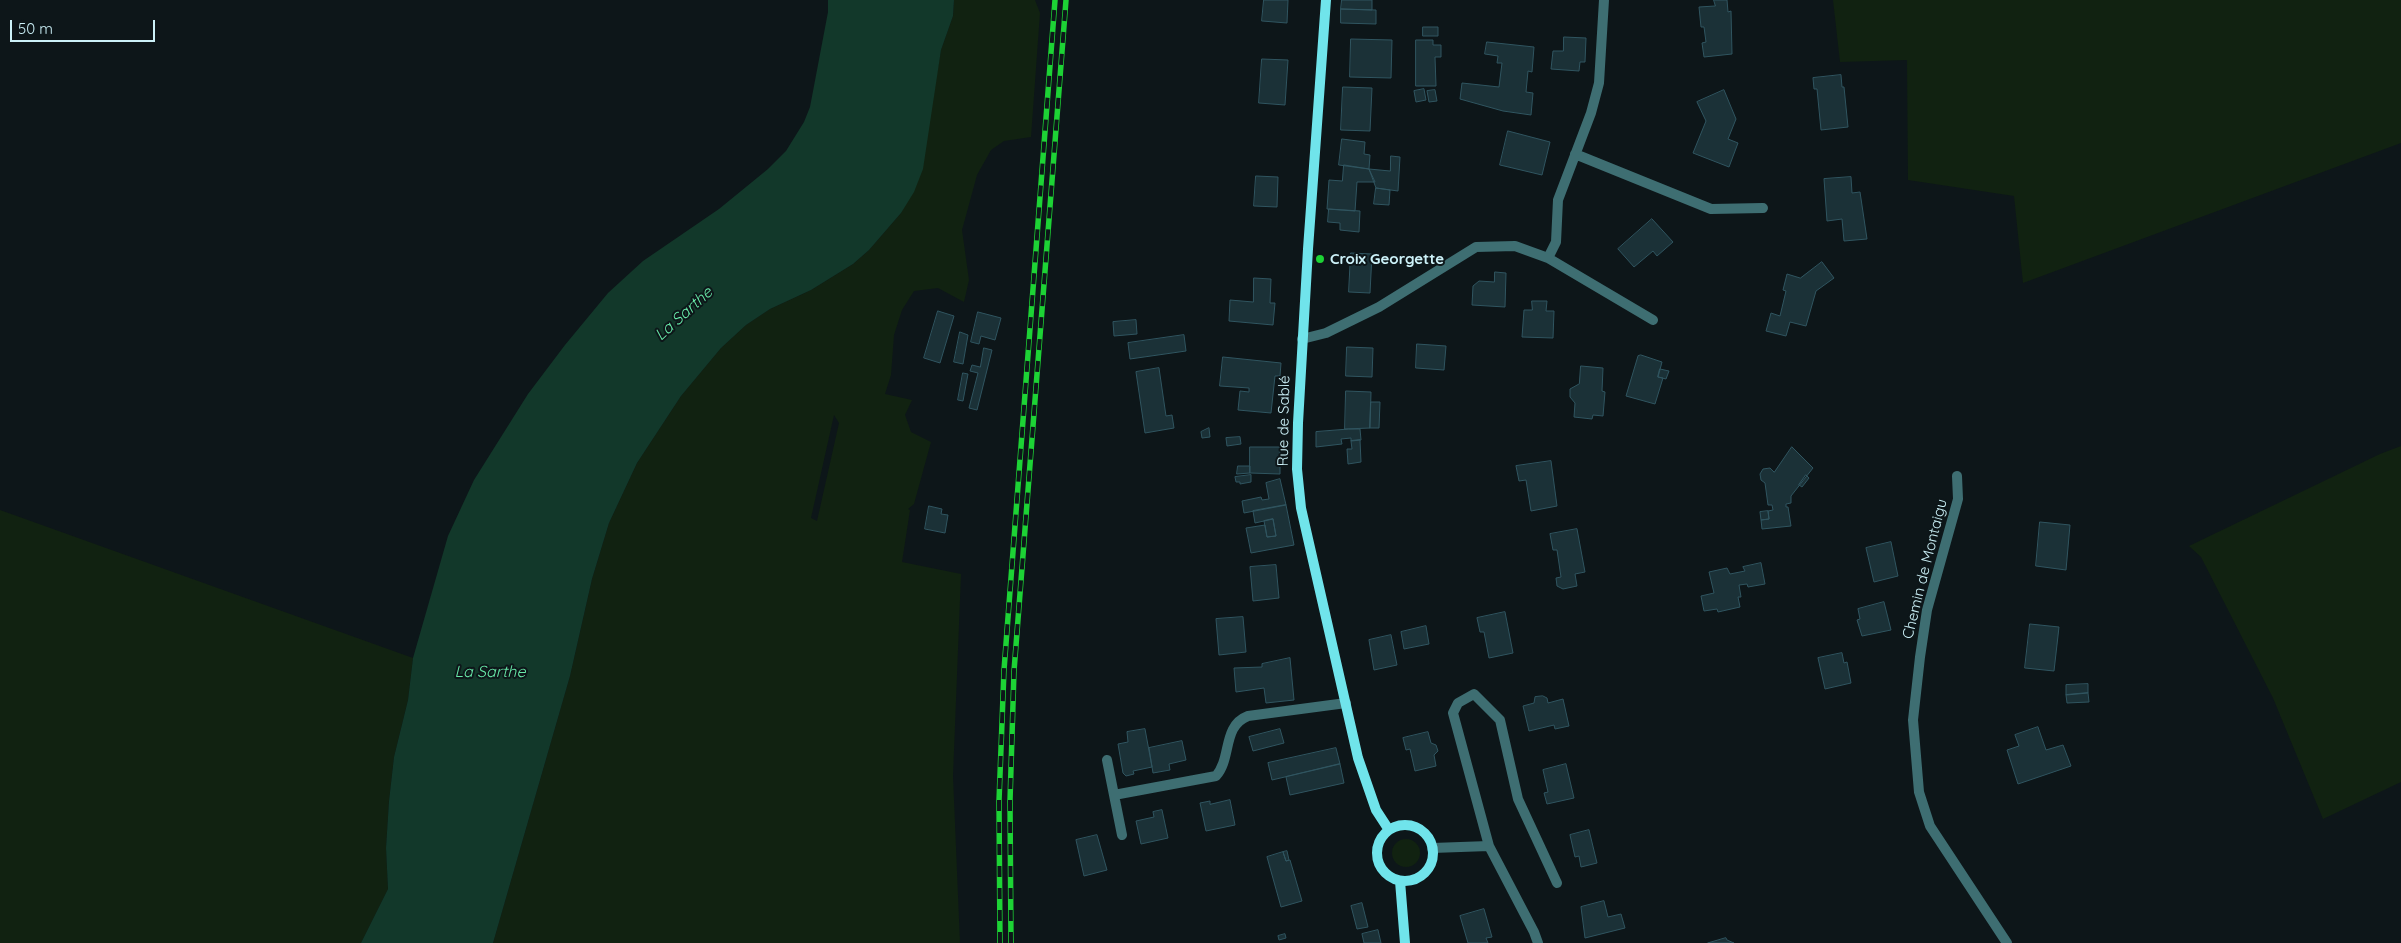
<!DOCTYPE html>
<meta charset="utf-8">
<style>
body{margin:0}
#map{position:relative;width:2401px;height:943px;overflow:hidden;background:#0d1619;font-family:Quicksand,sans-serif}
canvas{display:block}
.scale{position:absolute;left:10px;top:20px;width:145px;height:22px;box-sizing:border-box;border:2px solid #ccf1f8;border-top:0;padding-left:6px;font-size:15px;line-height:18px;white-space:nowrap;color:#ccf1f8;-webkit-text-stroke:4px #0d1619;paint-order:stroke}
</style>
<div id="map">
<canvas width="2401" height="943"></canvas>
<div class="scale">50 m</div>
</div>
<script>
const context = document.querySelector('canvas').getContext('2d');
context.lineJoin = 'round';
function fill(path, color) { context.fillStyle = color; context.fill(path, 'evenodd'); }
function stroke(path, color, width, dash) { context.strokeStyle = color; context.lineWidth = width; context.lineCap = dash ? 'butt' : 'round'; context.setLineDash(dash || []); context.stroke(path); }
function write(font, color, halo, rows, align = 'center') {
  context.font = font + ' Quicksand,sans-serif'; context.lineWidth = 4; context.setLineDash([]); context.textBaseline = 'middle'; context.strokeStyle = halo; context.fillStyle = color; for (const [text, x, y, turn = 0] of rows) {
    context.save(); context.translate(x, y); context.rotate((+turn || 0) * Math.PI / 180); context.textAlign = isNaN(turn) ? turn : align; if (halo) context.strokeText(text, 0, 0); context.fillText(text, 0, 0); context.restore();
  }
}
const green = new Path2D(`
 M 954,0 L 1035,0 L 1040,13 L 1031,137 L 1004,141 L 991,150 L 977,175 L 962,230 L 969,280 L 964,302 L 938,288 L 914,291 L 902,310 L 894,335 L 891,375 L 885,394 L 912,400 L 905,415 L 911,432 L 931,442 L 914,504 L 908,509 L 910,510 L 902,562 L 961,574 L 953,776 L 960,943 L 493,943 L 570,676 L 592,579 L 609,523 L 637,463 L 681,396 L 721,348 L 746,325 L 770,309 L 811,290 L 853,264 L 869,250 L 901,213 L 935,83 L 941,50 L 953,16 ZM 834,415 L 839,423 L 817,521 L 811,518 Z
 M 1833,0 L 2401,0 L 2401,143 L 2023,283 L 2014,196 L 1908,180 L 1907,60 L 1840,62 Z
 M 2401,446 L 2401,782 L 2323,819 L 2273,698 L 2201,557 L 2189,546 L 2380,454 Z
 M 0,510 L 413,658 L 408,700 L 394,757 L 389,801 L 386,848 L 388,889 L 361,943 L 0,943 Z
 M1392 853a14 14 0 1 1 28 0a14 14 0 1 1-28 0Z`);
const water = new Path2D(`
 M 828,0 L 954,0 L 953,16 L 941,50 L 923,169 L 914,192 L 901,213 L 869,250 L 853,264 L 811,290 L 770,309 L 746,325 L 721,348 L 681,396 L 637,463 L 609,523 L 592,579 L 570,676 L 493,943 L 361,943 L 388,889 L 386,848 L 389,801 L 394,757 L 408,700 L 413,658 L 448,536 L 474,480 L 528,394 L 565,345 L 608,293 L 643,261 L 719,209 L 768,169 L 786,151 L 804,122 L 810,107 L 828,12 Z`);
const building = new Path2D(`
 M 1264,0 L 1288,0 L 1287,23 L 1262,21 Z
 M 1342,0 L 1372,0 L 1372,10 L 1341,9 Z
 M 1714,0 L 1727,0 L 1728,12 L 1731,11 L 1732,54 L 1704,57 L 1702,43 L 1706,42 L 1704,27 L 1701,27 L 1699,7 L 1715,6 Z
 M 1341,9 L 1376,10 L 1376,24 L 1341,23 Z
 M 1423,27 L 1438,27 L 1438,36 L 1423,36 Z
 M 1564,37 L 1586,38 L 1585,62 L 1580,62 L 1579,71 L 1551,69 L 1553,51 L 1563,51 Z
 M 1351,39 L 1392,40 L 1391,78 L 1350,77 Z
 M 1416,40 L 1433,40 L 1433,45 L 1441,45 L 1441,57 L 1435,57 L 1436,86 L 1416,86 Z
 M 1487,42 L 1534,47 L 1532,72 L 1528,71 L 1526,92 L 1533,93 L 1531,115 L 1503,111 L 1460,99 L 1462,83 L 1499,87 L 1502,63 L 1497,63 L 1498,56 L 1485,54 Z
 M 1262,59 L 1288,60 L 1285,105 L 1259,103 Z
 M 1841,75 L 1842,87 L 1844,87 L 1848,127 L 1821,130 L 1817,89 L 1814,89 L 1813,78 Z
 M 1343,87 L 1372,88 L 1370,131 L 1341,130 Z
 M 1424,89 L 1426,100 L 1416,102 L 1414,91 Z
 M 1435,90 L 1437,101 L 1429,102 L 1427,91 Z
 M 1724,90 L 1736,119 L 1728,139 L 1738,143 L 1729,167 L 1693,153 L 1706,121 L 1697,102 Z
 M 1508,131 L 1550,142 L 1542,175 L 1500,165 Z
 M 1342,139 L 1365,142 L 1364,154 L 1370,155 L 1369,169 L 1339,165 Z
 M 1391,156 L 1400,157 L 1398,191 L 1376,188 L 1369,169 L 1390,171 Z
 M 1344,165 L 1369,169 L 1375,182 L 1357,182 L 1355,211 L 1327,209 L 1329,180 L 1342,181 Z
 M 1256,176 L 1278,177 L 1277,207 L 1254,206 Z
 M 1851,177 L 1852,193 L 1860,192 L 1867,239 L 1844,241 L 1842,219 L 1827,221 L 1824,179 Z
 M 1376,188 L 1390,190 L 1389,205 L 1374,204 Z
 M 1329,209 L 1360,211 L 1359,232 L 1340,230 L 1340,223 L 1328,222 Z
 M 1652,219 L 1673,242 L 1657,256 L 1653,251 L 1634,267 L 1618,249 Z
 M 1351,253 L 1372,254 L 1370,293 L 1349,292 Z
 M 1822,262 L 1834,278 L 1816,291 L 1806,326 L 1790,322 L 1786,336 L 1766,331 L 1771,313 L 1780,316 L 1786,291 L 1783,290 L 1787,274 L 1800,278 Z
 M 1495,272 L 1506,273 L 1505,307 L 1472,305 L 1473,286 L 1479,281 L 1494,282 Z
 M 1254,278 L 1271,279 L 1270,303 L 1275,303 L 1273,325 L 1229,321 L 1230,300 L 1253,302 Z
 M 1532,301 L 1547,301 L 1546,311 L 1554,311 L 1553,338 L 1522,337 L 1524,310 L 1532,310 Z
 M 938,311 L 954,316 L 940,363 L 924,358 Z
 M 978,312 L 1001,318 L 995,340 L 981,336 L 979,344 L 971,342 Z
 M 1136,320 L 1137,334 L 1114,336 L 1113,322 Z
 M 960,332 L 968,335 L 963,364 L 954,362 Z
 M 1184,335 L 1186,351 L 1130,359 L 1128,343 Z
 M 1417,344 L 1446,346 L 1444,370 L 1416,368 Z
 M 1347,347 L 1373,348 L 1372,377 L 1346,376 Z
 M 984,348 L 992,350 L 977,410 L 969,408 L 978,373 L 970,371 L 972,365 L 980,367 Z
 M 1641,355 L 1662,362 L 1658,377 L 1663,378 L 1655,404 L 1626,396 L 1638,356 Z
 M 1223,357 L 1281,363 L 1280,376 L 1275,376 L 1271,413 L 1238,410 L 1240,391 L 1249,392 L 1249,388 L 1220,386 Z
 M 1581,366 L 1603,368 L 1602,391 L 1605,392 L 1603,416 L 1593,415 L 1592,419 L 1574,417 L 1575,403 L 1570,397 L 1570,389 L 1579,384 Z
 M 1159,368 L 1166,416 L 1172,415 L 1174,428 L 1145,433 L 1136,372 Z
 M 1660,369 L 1669,371 L 1666,379 L 1658,377 Z
 M 963,373 L 968,374 L 963,401 L 958,400 Z
 M 1346,391 L 1371,392 L 1370,428 L 1345,429 Z
 M 1371,402 L 1380,402 L 1379,428 L 1370,428 Z
 M 1209,428 L 1210,437 L 1202,438 L 1201,432 Z
 M 1349,429 L 1360,429 L 1361,440 L 1351,441 L 1351,438 L 1341,439 L 1342,444 L 1316,447 L 1316,432 Z
 M 1240,437 L 1241,444 L 1227,446 L 1226,438 Z
 M 1360,440 L 1361,462 L 1348,464 L 1347,449 L 1352,449 L 1351,441 Z
 M 1250,447 L 1280,447 L 1280,474 L 1250,473 Z
 M 1792,447 L 1813,468 L 1791,496 L 1791,503 L 1786,504 L 1786,507 L 1788,507 L 1791,526 L 1762,529 L 1761,520 L 1769,519 L 1768,511 L 1773,510 L 1772,505 L 1768,505 L 1765,483 L 1761,480 L 1760,474 L 1763,469 L 1770,468 L 1774,472 Z
 M 1551,461 L 1557,506 L 1531,511 L 1526,480 L 1519,481 L 1516,466 Z
 M 1238,466 L 1250,466 L 1250,473 L 1237,474 Z
 M 1251,475 L 1251,482 L 1240,484 L 1240,482 L 1236,482 L 1235,477 Z
 M 1806,475 L 1809,478 L 1802,487 L 1799,485 Z
 M 1280,479 L 1286,505 L 1244,513 L 1242,501 L 1261,497 L 1262,500 L 1269,499 L 1266,483 Z
 M 1286,505 L 1294,545 L 1251,553 L 1246,528 L 1265,525 L 1267,537 L 1276,536 L 1273,519 L 1255,523 L 1253,511 Z
 M 929,506 L 942,509 L 941,514 L 948,515 L 945,533 L 925,529 Z
 M 1768,511 L 1769,519 L 1761,520 L 1760,512 Z
 M 1273,519 L 1276,536 L 1267,537 L 1264,521 Z
 M 2040,522 L 2070,525 L 2066,570 L 2036,566 Z
 M 1577,529 L 1585,572 L 1575,574 L 1577,586 L 1563,589 L 1557,586 L 1556,578 L 1561,577 L 1557,550 L 1553,550 L 1550,534 Z
 M 1891,542 L 1898,576 L 1874,582 L 1866,548 Z
 M 1761,563 L 1765,584 L 1748,587 L 1747,584 L 1739,585 L 1741,597 L 1738,597 L 1740,607 L 1718,612 L 1717,609 L 1704,611 L 1701,596 L 1714,593 L 1709,572 L 1727,568 L 1730,574 L 1745,571 L 1743,567 Z
 M 1276,565 L 1279,598 L 1253,601 L 1250,567 Z
 M 1884,602 L 1891,630 L 1862,636 L 1857,620 L 1860,619 L 1858,609 Z
 M 1505,612 L 1513,653 L 1489,658 L 1484,632 L 1480,632 L 1477,618 Z
 M 1243,617 L 1246,652 L 1219,655 L 1216,619 Z
 M 2030,624 L 2059,627 L 2054,671 L 2025,668 Z
 M 1426,626 L 1429,644 L 1404,649 L 1401,632 Z
 M 1391,635 L 1397,665 L 1374,670 L 1369,640 Z
 M 1842,653 L 1844,663 L 1847,662 L 1851,683 L 1825,689 L 1818,658 Z
 M 1290,658 L 1294,700 L 1266,703 L 1264,688 L 1236,692 L 1234,668 L 1262,667 L 1262,664 Z
 M 2088,684 L 2088,693 L 2066,695 L 2066,685 Z
 M 2088,693 L 2089,702 L 2067,703 L 2066,695 Z
 M 1543,696 L 1547,698 L 1548,703 L 1563,699 L 1569,726 L 1555,729 L 1554,725 L 1529,731 L 1523,706 L 1534,703 L 1535,697 Z
 M 2038,727 L 2046,750 L 2063,745 L 2071,766 L 2018,784 L 2007,750 L 2019,746 L 2015,735 Z
 M 1145,729 L 1152,767 L 1133,771 L 1134,774 L 1126,776 L 1123,773 L 1118,744 L 1128,742 L 1127,732 Z
 M 1280,729 L 1284,743 L 1253,751 L 1249,737 Z
 M 1428,732 L 1431,743 L 1436,745 L 1438,751 L 1434,755 L 1436,766 L 1415,771 L 1410,749 L 1406,750 L 1403,738 Z
 M 1182,741 L 1186,760 L 1169,764 L 1170,770 L 1153,773 L 1149,748 Z
 M 1336,748 L 1340,764 L 1272,780 L 1268,763 Z
 M 1340,764 L 1344,783 L 1290,795 L 1286,777 Z
 M 1566,764 L 1574,798 L 1547,804 L 1544,793 L 1548,792 L 1543,770 Z
 M 1230,800 L 1235,825 L 1206,831 L 1200,803 L 1210,801 L 1210,804 Z
 M 1162,810 L 1168,838 L 1141,844 L 1136,821 L 1154,817 L 1153,812 Z
 M 1589,830 L 1597,863 L 1581,867 L 1579,856 L 1575,857 L 1570,835 Z
 M 1097,835 L 1107,870 L 1084,876 L 1076,840 Z
 M 1287,851 L 1289,860 L 1286,861 L 1283,852 Z
 M 1283,852 L 1286,861 L 1290,860 L 1302,901 L 1281,907 L 1267,857 Z
 M 1604,901 L 1608,917 L 1621,914 L 1625,928 L 1585,938 L 1581,907 Z
 M 1362,903 L 1368,927 L 1357,929 L 1351,906 Z
 M 1484,909 L 1492,937 L 1486,938 L 1488,943 L 1468,943 L 1460,916 Z
 M 1378,930 L 1381,943 L 1364,943 L 1362,934 Z
 M 1285,934 L 1286,938 L 1279,940 L 1278,936 Z
 M 1726,938 L 1727,940 L 1734,943 L 1708,943 Z`);
const minor = new Path2D(`
 M 1575,154 L 1711,209 L 1763,208
 M 1548,258 L 1556,242 L 1558,200 L 1591,113 L 1599,83 L 1604,0
 M 1302,339 L 1326,333 L 1379,307 L 1476,247 L 1515,246 L 1548,258 L 1653,320
 M 1957,476 L 1958,499 L 1927,610 L 1920,657 L 1913,720 L 1919,792 L 1930,826 L 2007,943
 M 1107,760 L 1114,795
 M 1122,835 L 1114,795 L 1216,776 C 1232,758 1222,726 1248,716 L 1346,703
 M 1489,846 L 1453,713 L 1458,703 L 1474,694 L 1500,720 L 1518,799 L 1557,883
 M 1432,848 L 1489,846 L 1534,932 L 1538,943`);
const secondary = new Path2D(`
 M 1326,0 L 1308,249 L 1298,423 L 1297,469 L 1301,508 L 1358,758 L 1376,810 L 1389,830
 M1377 853a28 28 0 1 1 56 0a28 28 0 1 1-56 0Z
 M 1400,881 L 1405,943`);
const rail = new Path2D(`
 M 1000,943 L 999,801 L 1004,670 L 1055,0
 M 1011,943 L 1010,801 L 1014,671 L 1066,0`);
const markers = [
 [1320,259,5,"#1dd335"]
];
const poiNames = [
 ["Croix Georgette",1330,259]
];
const streetNames = [
 ["Rue de Sablé",1284,421,-89],
 ["Chemin de Montaigu",1925,569,-76]
];
const waterNames = [
 ["La Sarthe",684,314,-42],
 ["La Sarthe",490,672]
];
fill(green, '#121');
fill(water, '#12382a');
fill(building, '#1b3137');
stroke(building, '#305560', 1);
stroke(minor, '#3e6e72', 10);
stroke(secondary, '#70e4eb', 10);
stroke(rail, '#1dd335', 5.5);
stroke(rail, '#0d1619', 4, [11]);
for (const [x, y, r, color] of markers) { const dot = new Path2D(); dot.arc(x, y, r, 0, 2 * Math.PI); context.fillStyle = color; context.fill(dot); stroke(dot, '#0d1619', 2); }
write('bold 15px', '#ccf1f8', '#0d1619', poiNames, 'left');
write('15px', '#ccf1f8', '#0d1619', streetNames);
write('italic 16px', '#68eaa9', '#0d1619', waterNames);
</script>
